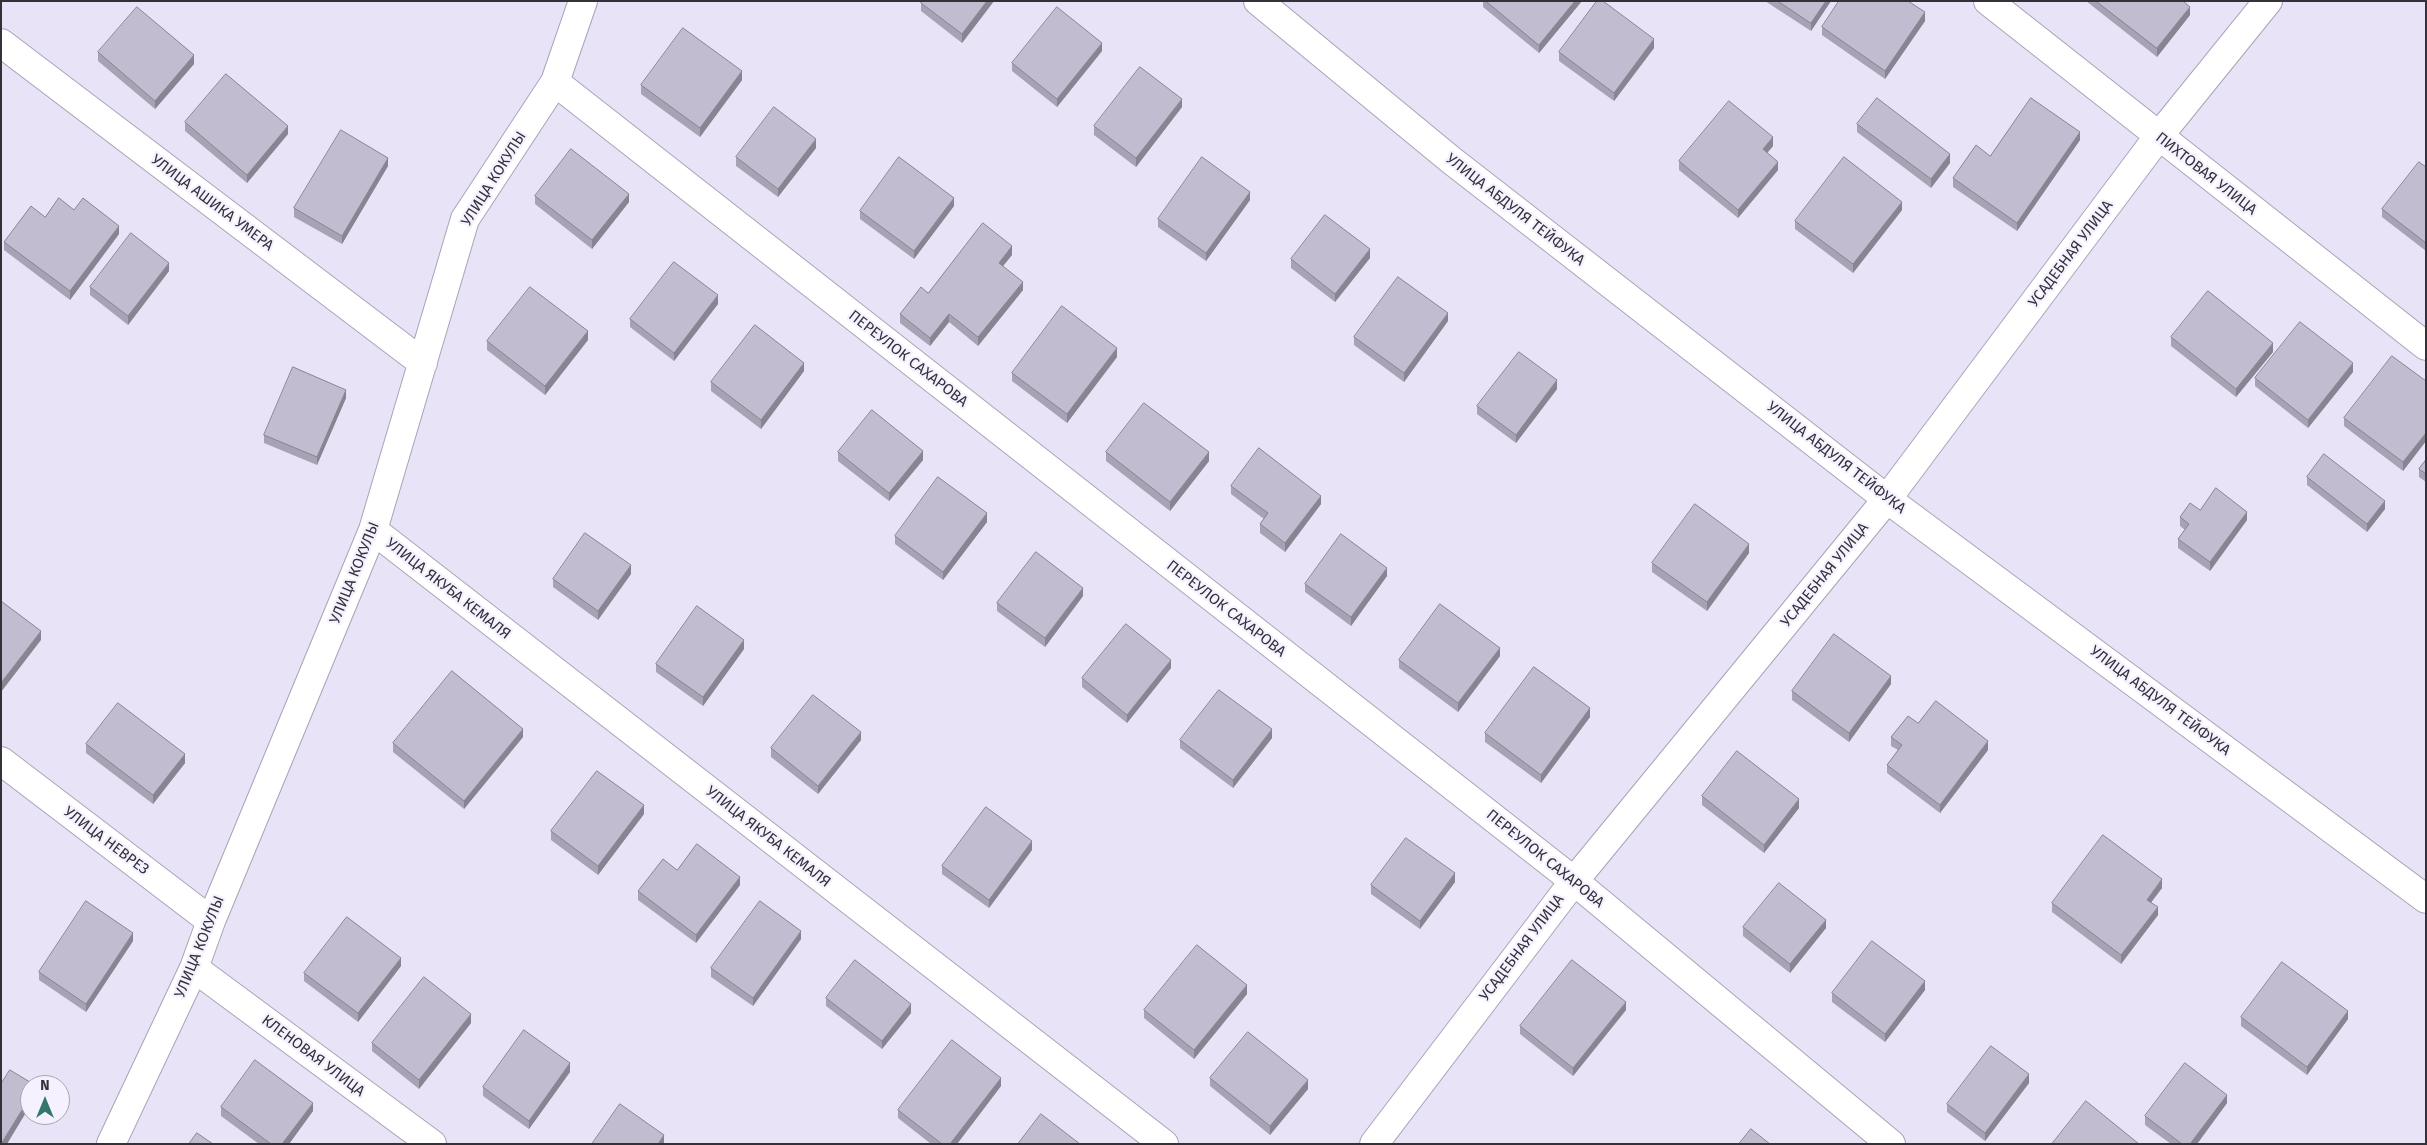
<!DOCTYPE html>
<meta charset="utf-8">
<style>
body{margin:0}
#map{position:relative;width:2427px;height:1145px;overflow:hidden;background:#e9e3f8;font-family:"Fira Sans",sans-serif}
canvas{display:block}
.frame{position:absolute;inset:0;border:2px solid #343139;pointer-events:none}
.north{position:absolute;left:20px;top:1075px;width:50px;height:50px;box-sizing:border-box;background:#f5f1fe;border:1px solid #a8a4af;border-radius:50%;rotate:0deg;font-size:14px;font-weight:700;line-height:20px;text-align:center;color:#343139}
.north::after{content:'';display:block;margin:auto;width:18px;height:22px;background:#33776a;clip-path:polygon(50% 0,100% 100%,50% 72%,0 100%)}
</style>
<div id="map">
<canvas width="2427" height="1145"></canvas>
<div class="frame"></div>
<div class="north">N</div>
</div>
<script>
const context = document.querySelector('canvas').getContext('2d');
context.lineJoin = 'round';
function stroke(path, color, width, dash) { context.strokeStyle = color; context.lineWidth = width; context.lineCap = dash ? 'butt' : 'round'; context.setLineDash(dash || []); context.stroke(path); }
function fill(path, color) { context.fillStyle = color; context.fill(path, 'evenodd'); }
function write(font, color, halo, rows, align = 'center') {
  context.font = font + ' "Fira Sans",sans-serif'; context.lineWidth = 4.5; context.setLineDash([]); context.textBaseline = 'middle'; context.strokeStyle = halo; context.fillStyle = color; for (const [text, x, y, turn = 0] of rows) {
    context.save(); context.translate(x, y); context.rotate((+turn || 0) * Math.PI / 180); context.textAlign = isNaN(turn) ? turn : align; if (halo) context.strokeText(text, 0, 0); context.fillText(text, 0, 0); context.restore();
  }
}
const street = new Path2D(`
 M 1258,1 L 1451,160 L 1887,499 L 2426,899
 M 1988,1 L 2426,346
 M 1,43 L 423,363
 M 555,82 L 1574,881 L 1891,1144
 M 373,530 L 1164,1144
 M 1,761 L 211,921
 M 194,968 L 432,1144
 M 111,1144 L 194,968 L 211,921 L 373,530 L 465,219 L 555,82 L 583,1
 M 1374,1144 L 1574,881 L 1887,499 L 2158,137 L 2268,1`);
const wall = new Path2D(`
 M 922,1 L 994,1 L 962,43 L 921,11 L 921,3 Z
 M 1483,1 L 1582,1 L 1539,53 L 1483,7 Z
 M 1765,1 L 1831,1 L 1811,31 Z
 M 2086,1 L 2183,1 L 2190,15 L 2157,57 Z
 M 1925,21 L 1885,79 L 1822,35 L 1822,27 Z
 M 1654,48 L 1614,101 L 1559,61 L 1559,52 Z
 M 1102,51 L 1057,107 L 1012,71 L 1012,63 Z
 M 98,52 L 194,64 L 155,109 L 98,61 Z
 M 742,80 L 700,137 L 641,94 L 641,85 Z
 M 1182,107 L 1136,167 L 1094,135 L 1094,126 Z
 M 185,122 L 288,134 L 247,183 L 185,131 Z
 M 1857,124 L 1950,163 L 1931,188 L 1857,132 Z
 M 2080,140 L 2017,231 L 1953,187 L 1953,178 L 1990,156 Z
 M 1773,146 L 1767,153 L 1778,170 L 1738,218 L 1679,170 L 1679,161 Z
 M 816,148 L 778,197 L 736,166 L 736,157 Z
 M 388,166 L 342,244 L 294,217 L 294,208 Z
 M 2426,167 L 2426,251 L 2382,217 L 2382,209 Z
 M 535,196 L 629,202 L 592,249 L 535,204 Z
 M 1250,200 L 1206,261 L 1158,227 L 1158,219 Z
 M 954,206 L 914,259 L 860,219 L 860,211 Z
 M 74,210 L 119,234 L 70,300 L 4,250 L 4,242 L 45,217 Z
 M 1902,210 L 1853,273 L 1795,229 L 1795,221 Z
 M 1012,255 L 1003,266 L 1023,290 L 978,346 L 949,322 L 930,346 L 900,323 L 900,314 L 928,293 Z
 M 1370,258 L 1335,302 L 1291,268 L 1291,259 Z
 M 169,271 L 128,325 L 90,295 L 90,287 Z
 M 718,304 L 674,361 L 630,327 L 630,319 Z
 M 1448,321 L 1404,382 L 1354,345 L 1354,337 Z
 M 2171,337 L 2273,352 L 2236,397 L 2171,346 Z
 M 588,340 L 545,395 L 487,350 L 487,341 Z
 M 1117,357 L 1067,423 L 1012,381 L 1012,373 Z
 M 804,371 L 761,429 L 711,391 L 711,382 Z
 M 2353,372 L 2308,428 L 2255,386 L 2255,378 Z
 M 2426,381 L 2426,441 L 2403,471 L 2344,426 L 2344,418 Z
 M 1557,389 L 1516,443 L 1477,414 L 1477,406 Z
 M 346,398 L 317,465 L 264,443 L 264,435 Z
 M 838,452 L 923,460 L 889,501 L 838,461 Z
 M 1106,452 L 1209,461 L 1170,511 L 1106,461 Z
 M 2426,460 L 2426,482 L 2419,477 L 2419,469 Z
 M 2307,477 L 2385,509 L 2367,532 L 2307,485 Z
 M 1231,486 L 1321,504 L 1285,552 L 1260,533 L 1260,524 L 1264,519 L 1231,494 Z
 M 2180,517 L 2247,520 L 2210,571 L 2178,548 L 2178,539 L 2185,530 L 2180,526 Z
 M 987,522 L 943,580 L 895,544 L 895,536 Z
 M 1749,553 L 1707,611 L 1652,572 L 1652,563 Z
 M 631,574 L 598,620 L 553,587 L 553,579 Z
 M 1387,576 L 1351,626 L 1305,592 L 1305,584 Z
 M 1083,596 L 1045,647 L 997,611 L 997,603 Z
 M 744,649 L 703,706 L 656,672 L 656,664 Z
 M 1500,656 L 1458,712 L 1399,668 L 1399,660 Z
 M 1171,668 L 1127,723 L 1082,687 L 1082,678 Z
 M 1891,684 L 1849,742 L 1792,700 L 1792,691 Z
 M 1590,717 L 1541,783 L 1485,742 L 1485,733 Z
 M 523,737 L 464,809 L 393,752 L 393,743 Z
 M 1891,737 L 1988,750 L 1940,813 L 1887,773 L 1887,765 L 1898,750 L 1891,746 Z
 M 1272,738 L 1233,788 L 1180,748 L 1180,740 Z
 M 861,740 L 818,794 L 771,757 L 771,748 Z
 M 86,744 L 185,763 L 153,804 L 86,753 Z
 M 1702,796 L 1799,808 L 1764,853 L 1702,805 Z
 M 644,814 L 598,875 L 551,840 L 551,831 Z
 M 1032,850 L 989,908 L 942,874 L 942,866 Z
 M 677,870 L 740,885 L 696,943 L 638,900 L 638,891 Z
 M 1455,882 L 1420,929 L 1371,894 L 1371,885 Z
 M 2162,888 L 2151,902 L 2158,915 L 2121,964 L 2052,912 L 2052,903 Z
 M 1743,927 L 1826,928 L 1790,973 L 1743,936 Z
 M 801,939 L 753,1006 L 711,977 L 711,968 Z
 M 133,941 L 86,1012 L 39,980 L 39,972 Z
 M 401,966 L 358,1022 L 304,981 L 304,973 Z
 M 1925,990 L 1885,1042 L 1832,1002 L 1832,993 Z
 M 1247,994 L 1194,1059 L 1144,1018 L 1144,1010 Z
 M 826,998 L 911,1013 L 882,1049 L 826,1006 Z
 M 1626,1010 L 1573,1076 L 1520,1034 L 1520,1026 Z
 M 2241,1017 L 2348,1019 L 2307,1075 L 2241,1026 Z
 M 471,1023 L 419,1089 L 372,1051 L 372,1043 Z
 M 570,1072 L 529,1129 L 483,1096 L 483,1087 Z
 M 1210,1078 L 1308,1089 L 1270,1135 L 1210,1086 Z
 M 2029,1083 L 1985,1141 L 1947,1112 L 1947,1104 Z
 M 1001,1086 L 957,1144 L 931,1144 L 898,1118 L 898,1110 Z
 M 2227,1103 L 2197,1144 L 2171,1144 L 2145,1125 L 2145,1116 Z
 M 221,1107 L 313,1111 L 289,1144 L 259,1144 L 221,1116 Z`);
const shadedWall = new Path2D(`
 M 987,1 L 994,1 L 962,43 L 962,34 Z
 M 1575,1 L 1582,1 L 1539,53 L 1539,45 Z
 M 1826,1 L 1831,1 L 1811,31 L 1811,23 Z
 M 2190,7 L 2190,15 L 2157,57 L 2157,48 Z
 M 1925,12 L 1925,21 L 1885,79 L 1885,71 Z
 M 1654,39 L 1654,48 L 1614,101 L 1614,93 Z
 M 1102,43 L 1102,51 L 1057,107 L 1057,99 Z
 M 194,55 L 194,64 L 155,109 L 155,101 Z
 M 742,71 L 742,80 L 700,137 L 700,128 Z
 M 1182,99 L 1182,107 L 1136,167 L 1136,158 Z
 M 288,126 L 288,134 L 247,183 L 247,175 Z
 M 2080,132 L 2080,140 L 2017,231 L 2017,223 Z
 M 1773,137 L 1773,146 L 1763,158 L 1763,149 Z
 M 816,139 L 816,148 L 778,197 L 778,189 Z
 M 1950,154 L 1950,163 L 1931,188 L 1931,179 Z
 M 388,158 L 388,166 L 342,244 L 342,236 Z
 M 1778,162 L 1778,170 L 1738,218 L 1738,210 Z
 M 1250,192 L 1250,200 L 1206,261 L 1206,253 Z
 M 629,194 L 629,202 L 592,249 L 592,240 Z
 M 954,198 L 954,206 L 914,259 L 914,251 Z
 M 1902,202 L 1902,210 L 1853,273 L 1853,264 Z
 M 119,226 L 119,234 L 70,300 L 70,291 Z
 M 1012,246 L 1012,255 L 999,271 L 999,263 Z
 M 1370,249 L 1370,258 L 1335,302 L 1335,294 Z
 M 169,263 L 169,271 L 128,325 L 128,316 Z
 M 1023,282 L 1023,290 L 978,346 L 978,337 Z
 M 718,295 L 718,304 L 674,361 L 674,353 Z
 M 1448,313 L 1448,321 L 1404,382 L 1404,373 Z
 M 949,314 L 949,322 L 930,346 L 930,338 Z
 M 588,331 L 588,340 L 545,395 L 545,386 Z
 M 2273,343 L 2273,352 L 2236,397 L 2236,389 Z
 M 1117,348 L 1117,357 L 1067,423 L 1067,414 Z
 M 804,363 L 804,371 L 761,429 L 761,420 Z
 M 2353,363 L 2353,372 L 2308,428 L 2308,420 Z
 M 1557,380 L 1557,389 L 1516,443 L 1516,435 Z
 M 346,390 L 346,398 L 317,465 L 317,457 Z
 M 2426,433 L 2426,441 L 2403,471 L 2403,462 Z
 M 923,451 L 923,460 L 889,501 L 889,493 Z
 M 1209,452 L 1209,461 L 1170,511 L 1170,502 Z
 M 1321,496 L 1321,504 L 1285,552 L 1285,543 Z
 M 2385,501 L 2385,509 L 2367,532 L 2367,524 Z
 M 2247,512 L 2247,520 L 2210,571 L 2210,562 Z
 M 987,513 L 987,522 L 943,580 L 943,572 Z
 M 1749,544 L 1749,553 L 1707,611 L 1707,602 Z
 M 631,565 L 631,574 L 598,620 L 598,611 Z
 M 1387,568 L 1387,576 L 1351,626 L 1351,617 Z
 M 1083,588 L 1083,596 L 1045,647 L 1045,638 Z
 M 41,631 L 41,640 L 1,692 L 1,683 Z
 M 744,640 L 744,649 L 703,706 L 703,697 Z
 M 1500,648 L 1500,656 L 1458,712 L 1458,703 Z
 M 1171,660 L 1171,668 L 1127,723 L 1127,715 Z
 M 1891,676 L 1891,684 L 1849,742 L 1849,733 Z
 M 1590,708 L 1590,717 L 1541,783 L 1541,775 Z
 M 523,729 L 523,737 L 464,809 L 464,801 Z
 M 1272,729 L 1272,738 L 1233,788 L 1233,780 Z
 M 861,732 L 861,740 L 818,794 L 818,786 Z
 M 1988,741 L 1988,750 L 1940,813 L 1940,805 Z
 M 185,754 L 185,763 L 153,804 L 153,795 Z
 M 1799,799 L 1799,808 L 1764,853 L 1764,845 Z
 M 644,805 L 644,814 L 598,875 L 598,866 Z
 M 1032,841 L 1032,850 L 989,908 L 989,900 Z
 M 1455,873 L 1455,882 L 1420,929 L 1420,921 Z
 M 740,877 L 740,885 L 696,943 L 696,935 Z
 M 2162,879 L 2162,888 L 2147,908 L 2147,900 Z
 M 2158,907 L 2158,915 L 2121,964 L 2121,955 Z
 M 1826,920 L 1826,928 L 1790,973 L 1790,964 Z
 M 801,931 L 801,939 L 753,1006 L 753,998 Z
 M 133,933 L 133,941 L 86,1012 L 86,1004 Z
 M 401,958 L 401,966 L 358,1022 L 358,1013 Z
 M 1925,981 L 1925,990 L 1885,1042 L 1885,1034 Z
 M 1247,985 L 1247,994 L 1194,1059 L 1194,1050 Z
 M 1626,1002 L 1626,1010 L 1573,1076 L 1573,1068 Z
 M 911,1004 L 911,1013 L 882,1049 L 882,1041 Z
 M 2348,1011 L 2348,1019 L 2307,1075 L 2307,1067 Z
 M 471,1014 L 471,1023 L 419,1089 L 419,1080 Z
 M 570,1063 L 570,1072 L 529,1129 L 529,1121 Z
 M 2029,1074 L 2029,1083 L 1985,1141 L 1985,1133 Z
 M 1001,1078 L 1001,1086 L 957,1144 L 950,1144 Z
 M 1308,1080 L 1308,1089 L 1270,1135 L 1270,1126 Z
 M 2227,1095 L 2227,1103 L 2197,1144 L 2190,1144 Z
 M 30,1097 L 30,1106 L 7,1144 L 1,1144 Z
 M 313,1103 L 313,1111 L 289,1144 L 282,1144 Z
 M 664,1135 L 664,1144 L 658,1144 Z`);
const building = new Path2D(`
 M 922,1 L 987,1 L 962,34 L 921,3 Z
 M 1486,1 L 1575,1 L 1539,45 Z
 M 1597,1 L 1603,1 L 1654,39 L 1614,93 L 1559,52 Z
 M 1778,1 L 1826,1 L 1811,23 Z
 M 1839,1 L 1908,1 L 1925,12 L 1885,71 L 1822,27 Z
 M 2096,1 L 2183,1 L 2190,7 L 2157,48 Z
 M 137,7 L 194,55 L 155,101 L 98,52 Z
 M 1057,7 L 1102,43 L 1057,99 L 1012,63 Z
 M 683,28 L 742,71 L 700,128 L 641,85 Z
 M 1140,67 L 1182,99 L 1136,158 L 1094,126 Z
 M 226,74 L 288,126 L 247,175 L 185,122 Z
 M 1877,98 L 1950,154 L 1931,179 L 1857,124 Z
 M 2031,98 L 2080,132 L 2017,223 L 1953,178 L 1976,145 L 1990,156 Z
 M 1729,101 L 1773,137 L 1763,149 L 1778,162 L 1738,210 L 1679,161 Z
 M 774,107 L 816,139 L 778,189 L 736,157 Z
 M 341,130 L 388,158 L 342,236 L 294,208 Z
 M 571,149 L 629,194 L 592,240 L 535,196 Z
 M 899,157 L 954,198 L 914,251 L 860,211 Z
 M 1202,157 L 1250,192 L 1206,253 L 1158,219 Z
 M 1844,157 L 1902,202 L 1853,264 L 1795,221 Z
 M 2419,162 L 2426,167 L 2426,243 L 2382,209 Z
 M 59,198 L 74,210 L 83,198 L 119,226 L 70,291 L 4,242 L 31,206 L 45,217 Z
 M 1325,215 L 1370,249 L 1335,294 L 1291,259 Z
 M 983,223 L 1012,246 L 999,263 L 1023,282 L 978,337 L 949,314 L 930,338 L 900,314 L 921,287 L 928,293 Z
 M 131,233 L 169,263 L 128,316 L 90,287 Z
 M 674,262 L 718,295 L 674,353 L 630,319 Z
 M 1398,277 L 1448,313 L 1404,373 L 1354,337 Z
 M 530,287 L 588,331 L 545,386 L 487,341 Z
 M 2208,291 L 2273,343 L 2236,389 L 2171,337 Z
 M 1062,306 L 1117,348 L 1067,414 L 1012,373 Z
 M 2300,322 L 2353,363 L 2308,420 L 2255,378 Z
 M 755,325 L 804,363 L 761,420 L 711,382 Z
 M 1519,352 L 1557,380 L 1516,435 L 1477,406 Z
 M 2392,356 L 2426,381 L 2426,433 L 2403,462 L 2344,418 Z
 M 293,367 L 346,390 L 317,457 L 264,435 Z
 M 1144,403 L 1209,452 L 1170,502 L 1106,452 Z
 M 872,410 L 923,451 L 889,493 L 838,452 Z
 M 1259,448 L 1321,496 L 1285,543 L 1260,524 L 1268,513 L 1231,486 Z
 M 2324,454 L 2385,501 L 2367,524 L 2307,477 Z
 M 2426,460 L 2426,474 L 2419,469 Z
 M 938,477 L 987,513 L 943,572 L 895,536 Z
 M 2216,488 L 2247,512 L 2210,562 L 2178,539 L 2189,524 L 2180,517 L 2190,503 L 2200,510 Z
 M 1695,504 L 1749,544 L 1707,602 L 1652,563 Z
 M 585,533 L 631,565 L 598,611 L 553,579 Z
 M 1341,534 L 1387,568 L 1351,617 L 1305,584 Z
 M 1036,552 L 1083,588 L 1045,638 L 997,603 Z
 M 1,601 L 41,631 L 1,683 Z
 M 1440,604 L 1500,648 L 1458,703 L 1399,660 Z
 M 697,606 L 744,640 L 703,697 L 656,664 Z
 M 1126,624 L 1171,660 L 1127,715 L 1082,678 Z
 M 1834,634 L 1891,676 L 1849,733 L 1792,691 Z
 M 1534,667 L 1590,708 L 1541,775 L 1485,733 Z
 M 452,671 L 523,729 L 464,801 L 393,743 Z
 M 1219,690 L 1272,729 L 1233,780 L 1180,740 Z
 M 813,695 L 861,732 L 818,786 L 771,748 Z
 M 1936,701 L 1988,741 L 1940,805 L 1887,765 L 1902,745 L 1891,737 L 1908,716 L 1918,723 Z
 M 118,703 L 185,754 L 153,795 L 86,744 Z
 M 1737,751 L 1799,799 L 1764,845 L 1702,796 Z
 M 597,771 L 644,805 L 598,866 L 551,831 Z
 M 986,807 L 1032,841 L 989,900 L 942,866 Z
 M 2103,835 L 2162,879 L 2147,900 L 2158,907 L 2121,955 L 2052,903 Z
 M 1406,838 L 1455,873 L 1420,921 L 1371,885 Z
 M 697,844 L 740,877 L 696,935 L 638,891 L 663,859 L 677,870 Z
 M 1779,883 L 1826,920 L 1790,964 L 1743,927 Z
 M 86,901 L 133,933 L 86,1004 L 39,972 Z
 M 760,901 L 801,931 L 753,998 L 711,968 Z
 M 347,917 L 401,958 L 358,1013 L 304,973 Z
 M 1872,941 L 1925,981 L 1885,1034 L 1832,993 Z
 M 1197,945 L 1247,985 L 1194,1050 L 1144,1010 Z
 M 855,960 L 911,1004 L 882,1041 L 826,998 Z
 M 1572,960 L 1626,1002 L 1573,1068 L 1520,1026 Z
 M 2282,962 L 2348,1011 L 2307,1067 L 2241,1017 Z
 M 424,977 L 471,1014 L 419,1080 L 372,1043 Z
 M 524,1030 L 570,1063 L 529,1121 L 483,1087 Z
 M 1248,1032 L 1308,1080 L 1270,1126 L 1210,1078 Z
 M 952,1040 L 1001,1078 L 950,1144 L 942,1144 L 898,1110 Z
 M 1991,1046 L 2029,1074 L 1985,1133 L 1947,1104 Z
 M 255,1060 L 313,1103 L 282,1144 L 271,1144 L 221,1107 Z
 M 2185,1063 L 2227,1095 L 2190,1144 L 2182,1144 L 2145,1116 Z
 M 10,1070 L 35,1085 L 30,1085 L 30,1097 L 1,1144 L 1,1084 Z
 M 2086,1101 L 2139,1144 L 2052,1144 Z
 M 620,1104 L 664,1135 L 658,1144 L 592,1144 Z
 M 1041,1114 L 1080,1144 L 1018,1144 Z
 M 1751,1129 L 1770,1144 L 1739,1144 Z
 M 197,1133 L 213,1144 L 189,1144 Z`);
const streetNames = [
 ["ПИХТОВАЯ УЛИЦА",2206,174,38],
 ["УЛИЦА КОКУЛЫ",494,179,-58],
 ["УЛИЦА АШИКА УМЕРА",212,203,37],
 ["УЛИЦА АБДУЛЯ ТЕЙФУКА",1515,210,38],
 ["УСАДЕБНАЯ УЛИЦА",2071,254,-53],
 ["ПЕРЕУЛОК САХАРОВА",908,359,38],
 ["УЛИЦА АБДУЛЯ ТЕЙФУКА",1836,458,38],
 ["УЛИЦА КОКУЛЫ",355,573,-68],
 ["УСАДЕБНАЯ УЛИЦА",1825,575,-51],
 ["УЛИЦА ЯКУБА КЕМАЛЯ",448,589,38],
 ["ПЕРЕУЛОК САХАРОВА",1226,609,38],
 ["УЛИЦА АБДУЛЯ ТЕЙФУКА",2160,701,37],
 ["УЛИЦА ЯКУБА КЕМАЛЯ",768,837,38],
 ["УЛИЦА НЕВРЕЗ",106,841,37],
 ["ПЕРЕУЛОК САХАРОВА",1545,859,39],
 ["УЛИЦА КОКУЛЫ",200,947,-68],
 ["УСАДЕБНАЯ УЛИЦА",1522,948,-53],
 ["КЛЕНОВАЯ УЛИЦА",313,1056,37]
];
stroke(street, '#a9a3b7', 30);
stroke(street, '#fff', 28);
fill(wall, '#a7a2b4');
fill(shadedWall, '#888492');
fill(building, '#c2bcd1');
stroke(building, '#888492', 1);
write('15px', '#343139', '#f5f1fe', streetNames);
</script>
